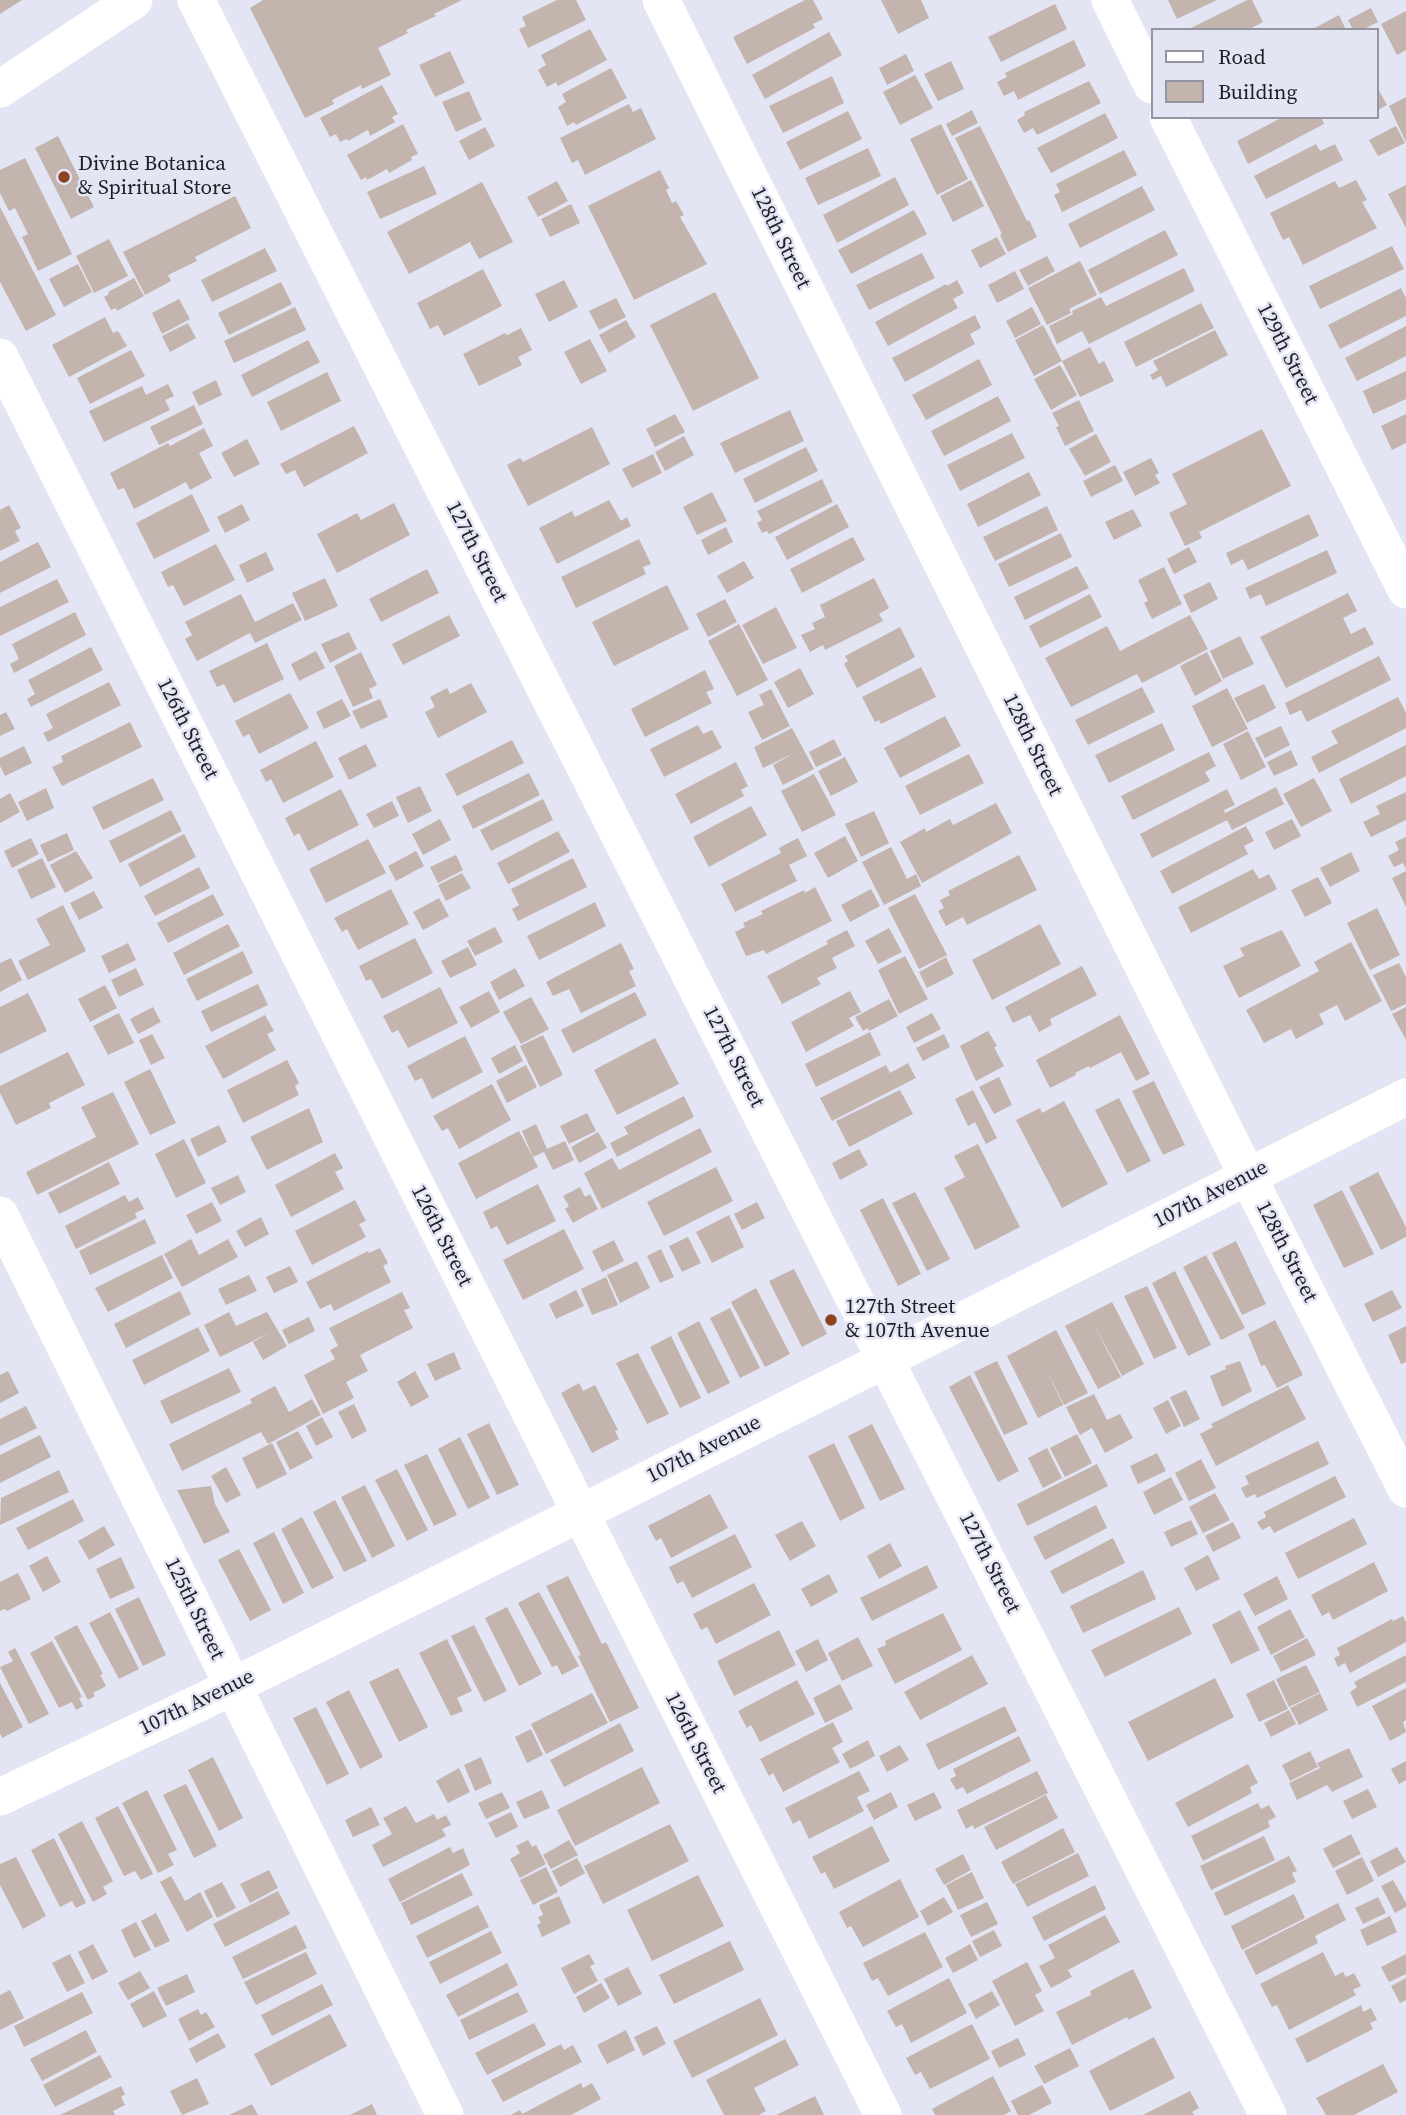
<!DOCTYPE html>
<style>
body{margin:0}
#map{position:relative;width:1406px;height:2115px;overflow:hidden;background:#e3e5f4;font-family:"Source Serif 4",serif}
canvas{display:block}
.legend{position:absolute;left:1151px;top:28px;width:228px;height:91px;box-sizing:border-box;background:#e3e5f4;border:2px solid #9495a0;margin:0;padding:9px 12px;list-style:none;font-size:21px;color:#1e1e23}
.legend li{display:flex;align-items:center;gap:14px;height:35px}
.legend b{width:35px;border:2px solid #9495a0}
</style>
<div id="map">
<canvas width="1406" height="2115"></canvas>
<ul class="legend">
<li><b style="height:9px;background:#fff"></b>Road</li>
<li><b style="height:19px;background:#c3b4ae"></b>Building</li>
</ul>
</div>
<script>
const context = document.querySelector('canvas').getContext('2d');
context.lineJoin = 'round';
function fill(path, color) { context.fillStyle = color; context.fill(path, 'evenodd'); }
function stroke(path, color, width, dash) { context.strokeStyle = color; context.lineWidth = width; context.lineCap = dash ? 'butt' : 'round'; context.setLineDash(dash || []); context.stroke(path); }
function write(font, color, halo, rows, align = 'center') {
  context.font = font + ' "Source Serif 4",serif'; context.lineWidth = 5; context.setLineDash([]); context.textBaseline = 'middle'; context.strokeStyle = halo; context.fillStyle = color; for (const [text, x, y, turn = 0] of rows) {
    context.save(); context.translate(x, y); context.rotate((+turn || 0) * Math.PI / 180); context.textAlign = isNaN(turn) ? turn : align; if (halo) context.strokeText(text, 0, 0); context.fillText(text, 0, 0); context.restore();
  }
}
const building = new Path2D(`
 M 0,0 L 22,0 L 0,14 Z
 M 263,0 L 462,0 L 434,14 L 436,16 L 406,30 L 408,33 L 378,48 L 391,75 L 362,89 L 361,85 L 332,100 L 334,104 L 305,118 L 250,8 Z
 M 557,0 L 576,0 L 586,20 L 528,48 L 519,29 L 526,26 L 522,17 Z
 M 805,0 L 813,0 L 823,19 L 813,24 L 815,28 L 747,64 L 733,37 Z
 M 881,0 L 921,0 L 929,18 L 898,34 Z
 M 1168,0 L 1217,0 L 1177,19 Z
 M 1247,0 L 1252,0 L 1263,22 L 1248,30 L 1187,30 Z
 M 1055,4 L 1067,29 L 1001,62 L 988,37 Z
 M 1371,8 L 1378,22 L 1362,30 L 1353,30 L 1348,20 Z
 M 1406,11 L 1406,50 L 1397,55 L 1381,24 Z
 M 1339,15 L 1346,30 L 1311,30 Z
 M 590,29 L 607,60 L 558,86 L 556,82 L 547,87 L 538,70 L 546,65 L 541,55 Z
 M 829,32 L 842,55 L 765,99 L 752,75 Z
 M 1074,40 L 1086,66 L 1018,100 L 1014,91 L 1004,96 L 997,82 L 1007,77 L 1005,73 Z
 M 450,51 L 465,83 L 435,97 L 419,65 Z
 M 906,54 L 914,71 L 887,85 L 879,68 Z
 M 951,61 L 964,89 L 938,101 L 924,74 Z
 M 611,68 L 627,98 L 576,125 L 574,122 L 567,126 L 558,107 L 566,102 L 562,94 Z
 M 915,75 L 933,108 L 900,125 L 883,92 Z
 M 832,76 L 844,103 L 783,133 L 769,106 Z
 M 1089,81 L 1101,103 L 1037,135 L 1033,128 L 1024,133 L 1017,120 L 1025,115 L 1024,112 Z
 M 382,85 L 398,114 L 392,117 L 395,122 L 370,136 L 368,130 L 348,141 L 347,139 L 340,142 L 336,134 L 330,137 L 320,118 Z
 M 1376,85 L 1387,105 L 1376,111 Z
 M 469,91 L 482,120 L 456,132 L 442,102 Z
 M 1406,97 L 1406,142 L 1389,106 Z
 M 629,104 L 633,112 L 641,108 L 656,139 L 585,175 L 578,160 L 572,163 L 560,138 Z
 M 972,110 L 978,123 L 952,136 L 946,124 Z
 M 848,111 L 862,139 L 800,170 L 786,142 Z
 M 1105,113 L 1118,138 L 1051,173 L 1037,148 Z
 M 1283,117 L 1321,117 L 1324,124 L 1248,164 L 1237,141 Z
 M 403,124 L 418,154 L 411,157 L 412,160 L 389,173 L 387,169 L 367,180 L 366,177 L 361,180 L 347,155 Z
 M 941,124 L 968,179 L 937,195 L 910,139 Z
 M 980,126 L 1027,221 L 1029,220 L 1037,237 L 1008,252 L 1000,235 L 1002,234 L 955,138 Z
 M 1396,126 L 1405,143 L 1378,156 L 1369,140 Z
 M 485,127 L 495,146 L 469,160 L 459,141 Z
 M 58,136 L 94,207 L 71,219 L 35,148 Z
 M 1316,144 L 1320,151 L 1335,144 L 1343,160 L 1266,199 L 1254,176 Z
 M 868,148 L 881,176 L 818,205 L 805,178 Z
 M 1124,150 L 1137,175 L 1062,212 L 1054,195 L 1060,192 L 1056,184 Z
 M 25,158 L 72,254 L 38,271 L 22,237 L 28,234 L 15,208 L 9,211 L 0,193 L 0,170 Z
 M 424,166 L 437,194 L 380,219 L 367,192 Z
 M 660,170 L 669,188 L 666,190 L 672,203 L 676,201 L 684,215 L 680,217 L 707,264 L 634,300 L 588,206 Z
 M 895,177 L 909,205 L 837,243 L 823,215 Z
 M 971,180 L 984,206 L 953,222 L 940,196 Z
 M 1356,180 L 1367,200 L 1362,202 L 1377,228 L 1303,265 L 1289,237 L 1283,240 L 1270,213 L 1335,181 L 1339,188 Z
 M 557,181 L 568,201 L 538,217 L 527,197 Z
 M 482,182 L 513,242 L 479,259 L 470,242 L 409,274 L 387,232 Z
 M 1406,185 L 1406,228 L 1388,194 Z
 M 1142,186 L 1155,210 L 1080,248 L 1068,224 Z
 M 235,196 L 251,228 L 195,257 L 197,261 L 168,275 L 171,281 L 145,295 L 123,252 Z
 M 571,204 L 580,223 L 550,237 L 541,219 Z
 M 0,207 L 56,315 L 26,331 L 0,282 Z
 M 914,210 L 927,234 L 851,274 L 838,250 Z
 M 1165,230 L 1178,255 L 1100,294 L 1088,270 Z
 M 997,237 L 1006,254 L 980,268 L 971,250 Z
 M 109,239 L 128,276 L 94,293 L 76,256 Z
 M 1392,246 L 1404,269 L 1320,309 L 1309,286 Z
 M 265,248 L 277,271 L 212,302 L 201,280 Z
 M 922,253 L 935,278 L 869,310 L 856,285 Z
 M 1047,256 L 1055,271 L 1028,286 L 1019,270 Z
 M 1080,261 L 1097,295 L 1069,309 L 1071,313 L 1047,325 L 1028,288 Z
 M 78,264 L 92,292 L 64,307 L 49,279 Z
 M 1184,268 L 1195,291 L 1089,344 L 1082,331 L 1057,344 L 1049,326 L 1073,314 L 1072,311 L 1101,297 L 1106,306 Z
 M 483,269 L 502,306 L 444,336 L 438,325 L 430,329 L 417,303 Z
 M 1015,271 L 1024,289 L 997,303 L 988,285 Z
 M 134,278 L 144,296 L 117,311 L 116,308 L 111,310 L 104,297 L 109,294 L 108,292 Z
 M 564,280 L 578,307 L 549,322 L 535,294 Z
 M 957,280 L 964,293 L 953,299 L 958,308 L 888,346 L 875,322 L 946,284 L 947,286 Z
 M 281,282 L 292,304 L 229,335 L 218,313 Z
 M 1401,288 L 1406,298 L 1406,316 L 1340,349 L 1328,325 Z
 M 715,292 L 759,378 L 693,411 L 650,325 Z
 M 616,298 L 626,317 L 599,330 L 589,311 Z
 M 179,299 L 190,319 L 162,334 L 152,313 Z
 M 1201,303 L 1214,328 L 1136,367 L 1124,342 Z
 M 295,307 L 306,330 L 234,363 L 224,341 Z
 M 1032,307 L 1041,324 L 1015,338 L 1006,321 Z
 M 975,315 L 981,328 L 970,334 L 975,344 L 905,382 L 892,358 Z
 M 105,317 L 113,333 L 118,331 L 127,346 L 69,377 L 52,345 Z
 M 626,320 L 636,337 L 609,353 L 599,335 Z
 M 188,323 L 196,338 L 170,352 L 162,336 Z
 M 1043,325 L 1062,361 L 1090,347 L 1099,364 L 1104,361 L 1114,381 L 1080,397 L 1062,361 L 1034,376 L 1015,340 Z
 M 1406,326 L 1406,356 L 1357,381 L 1345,358 Z
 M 521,328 L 532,350 L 518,357 L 522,365 L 479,386 L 463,354 L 505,333 L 507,335 Z
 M 1215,330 L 1228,355 L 1166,387 L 1161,376 L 1153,380 L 1150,375 L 1158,370 L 1153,361 Z
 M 590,339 L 607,371 L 581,384 L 564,352 Z
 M 308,340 L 320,362 L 252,397 L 241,375 Z
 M 131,350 L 145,376 L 90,404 L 77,378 Z
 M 979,359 L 992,385 L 926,420 L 912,395 Z
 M 1060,365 L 1077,395 L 1051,410 L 1034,379 Z
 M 1406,371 L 1406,399 L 1373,414 L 1363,391 Z
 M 327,372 L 341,401 L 281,431 L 267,402 Z
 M 216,380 L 222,395 L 199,406 L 192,392 Z
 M 168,384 L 174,396 L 165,400 L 170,410 L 104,442 L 89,411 L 142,386 L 146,395 Z
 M 998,396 L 1011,421 L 944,456 L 931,431 Z
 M 1079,400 L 1094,431 L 1065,446 L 1056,427 L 1059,426 L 1052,413 Z
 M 194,405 L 203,424 L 159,445 L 150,427 Z
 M 790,410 L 804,441 L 735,473 L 720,443 Z
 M 675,414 L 685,432 L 655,447 L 646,429 Z
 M 1406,414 L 1406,443 L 1392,450 L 1381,426 Z
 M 354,426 L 368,453 L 304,487 L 295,470 L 286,474 L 280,464 Z
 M 592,427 L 610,464 L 528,506 L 507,465 L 520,458 L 523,462 Z
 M 204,428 L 213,446 L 199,453 L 212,478 L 190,490 L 186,482 L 134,509 L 124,488 L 118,490 L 110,473 L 168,443 L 170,446 Z
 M 1262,429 L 1291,486 L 1199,532 L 1202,538 L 1185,546 L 1169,513 L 1187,504 L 1172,474 Z
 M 1012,433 L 1025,458 L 960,491 L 947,465 Z
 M 1096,434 L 1111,462 L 1085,476 L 1069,449 Z
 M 684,436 L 694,455 L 665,471 L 655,452 Z
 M 247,439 L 260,464 L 234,477 L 221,453 Z
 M 806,447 L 818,471 L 755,503 L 743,479 Z
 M 653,454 L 662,473 L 632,488 L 622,469 Z
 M 1151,458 L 1159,473 L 1155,475 L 1160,483 L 1135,496 L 1123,472 Z
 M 1115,465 L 1123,481 L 1091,497 L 1083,481 Z
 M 1029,472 L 1041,495 L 978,527 L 967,504 Z
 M 822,479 L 833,502 L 769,534 L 767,531 L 762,533 L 757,523 L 762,520 L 757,511 Z
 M 712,492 L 727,521 L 697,535 L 683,507 Z
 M 192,494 L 210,531 L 154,559 L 136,523 Z
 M 609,500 L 621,521 L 627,517 L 631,526 L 557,564 L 539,528 L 572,511 L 575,517 Z
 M 394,503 L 410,535 L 337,573 L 317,534 L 357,513 L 361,520 Z
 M 242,504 L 250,520 L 225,533 L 217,517 Z
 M 837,504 L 849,527 L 787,560 L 775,537 Z
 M 9,505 L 21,528 L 15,531 L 20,541 L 0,551 L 0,510 Z
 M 1047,506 L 1058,530 L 995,561 L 983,537 Z
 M 1133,509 L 1142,526 L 1114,540 L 1105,522 Z
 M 1309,514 L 1319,536 L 1248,570 L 1243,559 L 1231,565 L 1226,553 Z
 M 726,527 L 733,542 L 708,555 L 701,540 Z
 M 1061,533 L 1072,557 L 1009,587 L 998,564 Z
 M 853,537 L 865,560 L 802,593 L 790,569 Z
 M 639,539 L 651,564 L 643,567 L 646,574 L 576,608 L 561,577 Z
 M 38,542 L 51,567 L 0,593 L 0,562 Z
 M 216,544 L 235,580 L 184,606 L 173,585 L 168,587 L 161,572 Z
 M 1189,547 L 1197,562 L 1174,574 L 1167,559 Z
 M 1327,550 L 1337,573 L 1266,606 L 1261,594 L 1250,599 L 1245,588 Z
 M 266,552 L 274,570 L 247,583 L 239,565 Z
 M 744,561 L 754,578 L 727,593 L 717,576 Z
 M 1077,566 L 1089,588 L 1025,620 L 1014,597 Z
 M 1164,567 L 1182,604 L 1152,619 L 1144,603 L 1148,601 L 1138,580 Z
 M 427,569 L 439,593 L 381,622 L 369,599 Z
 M 325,578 L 338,606 L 305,621 L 292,593 Z
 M 874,578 L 889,608 L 879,614 L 883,621 L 825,650 L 823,645 L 810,652 L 801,635 L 815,629 L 812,623 L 825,617 L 820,605 Z
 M 57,579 L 69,602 L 0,636 L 0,607 Z
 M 1210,582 L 1218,599 L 1191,613 L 1183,595 Z
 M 667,585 L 689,629 L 614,666 L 592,622 Z
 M 1348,593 L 1357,611 L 1343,618 L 1351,634 L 1365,627 L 1374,644 L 1286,688 L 1260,637 Z
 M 241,594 L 255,622 L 293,603 L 302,620 L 255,643 L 250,633 L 197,661 L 185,639 L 192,635 L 185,622 Z
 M 1090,594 L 1102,617 L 1040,648 L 1029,626 Z
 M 725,599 L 737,622 L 708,637 L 696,614 Z
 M 776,607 L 797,648 L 763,664 L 742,625 Z
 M 75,612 L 86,635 L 14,673 L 10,664 L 19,659 L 12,644 Z
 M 449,615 L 460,636 L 403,665 L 392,644 Z
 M 1190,615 L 1208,649 L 1142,683 L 1137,674 L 1071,707 L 1045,658 L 1107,626 L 1120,651 Z
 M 739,624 L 768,680 L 737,696 L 708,641 Z
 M 900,627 L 915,657 L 857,688 L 844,664 L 848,661 L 845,656 Z
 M 349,632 L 357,649 L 330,663 L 321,644 Z
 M 1240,636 L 1254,664 L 1223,679 L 1210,651 Z
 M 267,643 L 284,679 L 234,703 L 224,684 L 217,687 L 209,671 Z
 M 91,647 L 103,670 L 31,707 L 27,699 L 35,694 L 28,680 Z
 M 316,651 L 325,668 L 299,681 L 291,664 Z
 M 361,652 L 377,685 L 369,689 L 373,698 L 353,707 L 334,666 Z
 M 1207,652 L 1222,681 L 1195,696 L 1180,666 Z
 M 1379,656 L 1391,680 L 1307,722 L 1301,710 L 1290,715 L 1285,703 Z
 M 921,667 L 936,697 L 881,724 L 879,720 L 875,722 L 862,697 Z
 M 800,668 L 814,694 L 788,708 L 774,682 Z
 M 705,670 L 714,689 L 706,692 L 712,703 L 645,737 L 631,709 Z
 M 109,682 L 121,705 L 48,742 L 43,733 L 53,728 L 46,714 Z
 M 471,683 L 487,712 L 438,738 L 425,712 L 435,707 L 430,697 L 447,688 L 450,694 Z
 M 1264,684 L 1276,708 L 1247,723 L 1234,698 Z
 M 1142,687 L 1155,712 L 1088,745 L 1075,720 Z
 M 1227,688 L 1248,729 L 1212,747 L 1192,706 Z
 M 771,689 L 790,726 L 762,740 L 748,712 L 764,705 L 759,695 Z
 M 290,693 L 309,728 L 259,754 L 249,734 L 243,737 L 235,721 Z
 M 1398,697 L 1406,713 L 1406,728 L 1319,773 L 1311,757 L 1338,743 L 1331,731 Z
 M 342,699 L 351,716 L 324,729 L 316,712 Z
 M 380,699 L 388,717 L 361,729 L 352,711 Z
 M 6,712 L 15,729 L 0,736 L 0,715 Z
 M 945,716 L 961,746 L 900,778 L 884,748 Z
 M 130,722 L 142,747 L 62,786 L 52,767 L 63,762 L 61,756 Z
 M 1162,723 L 1175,750 L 1109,783 L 1095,755 Z
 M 698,725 L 703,734 L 712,730 L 722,748 L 664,777 L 650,749 Z
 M 1281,726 L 1290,745 L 1265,758 L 1255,738 Z
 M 792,728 L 814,769 L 783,785 L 773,765 L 794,753 L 763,768 L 754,747 Z
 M 1248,731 L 1266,767 L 1241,780 L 1223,744 Z
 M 834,739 L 842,755 L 816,767 L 809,752 Z
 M 512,740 L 524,763 L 457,796 L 445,774 Z
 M 316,741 L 334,777 L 283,803 L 271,779 L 266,782 L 260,770 Z
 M 366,744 L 377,766 L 349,780 L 338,758 Z
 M 1406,745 L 1406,776 L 1351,804 L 1339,779 Z
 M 24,746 L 32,763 L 5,776 L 0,766 L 0,758 Z
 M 1291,750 L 1298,765 L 1274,776 L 1267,762 Z
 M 1209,752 L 1216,766 L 1205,772 L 1210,781 L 1133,820 L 1121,796 Z
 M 969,754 L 984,783 L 920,815 L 905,786 Z
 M 845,757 L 858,782 L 831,796 L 818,771 Z
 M 736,762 L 748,786 L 741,790 L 744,796 L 691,824 L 675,794 Z
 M 529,773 L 540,795 L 473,829 L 462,806 Z
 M 814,774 L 836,815 L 802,832 L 781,791 Z
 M 153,778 L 164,800 L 103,830 L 92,807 Z
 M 1314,778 L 1332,811 L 1301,827 L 1283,794 Z
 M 420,786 L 432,811 L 408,823 L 396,797 Z
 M 1276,787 L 1284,804 L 1232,830 L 1227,820 L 1152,858 L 1140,834 L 1227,789 L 1235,805 L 1224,810 L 1225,813 Z
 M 46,788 L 54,808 L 27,821 L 18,802 Z
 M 341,789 L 359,825 L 308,851 L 299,833 L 294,836 L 285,818 Z
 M 1406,792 L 1406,820 L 1371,837 L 1363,822 L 1380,814 L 1376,806 Z
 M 10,793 L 20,812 L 0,823 L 0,799 Z
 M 543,799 L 553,820 L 491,851 L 480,830 Z
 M 392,801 L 399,816 L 374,828 L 366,814 Z
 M 996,803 L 1012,833 L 922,883 L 900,842 L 925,828 L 926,832 L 950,819 L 953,825 Z
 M 751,806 L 767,835 L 709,867 L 693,837 Z
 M 171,810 L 182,831 L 120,863 L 109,841 Z
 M 874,811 L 889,843 L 861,857 L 845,824 Z
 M 440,819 L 451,840 L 423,855 L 412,834 Z
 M 1292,819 L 1301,836 L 1274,850 L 1265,832 Z
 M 1246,826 L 1254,841 L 1244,846 L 1248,854 L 1172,894 L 1160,871 Z
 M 558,831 L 570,852 L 508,884 L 497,863 Z
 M 67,833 L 74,850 L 48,862 L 40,845 Z
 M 184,834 L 196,857 L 140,887 L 128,864 Z
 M 845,836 L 858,861 L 828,878 L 814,853 Z
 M 1406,837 L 1406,869 L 1403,863 L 1394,867 L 1388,856 L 1399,850 L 1395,842 Z
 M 31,838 L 39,854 L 12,868 L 4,851 Z
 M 798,838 L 807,856 L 789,865 L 797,881 L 735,912 L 721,884 L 781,853 L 779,848 Z
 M 368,839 L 386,873 L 326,903 L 309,869 Z
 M 891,847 L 907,879 L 916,874 L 921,886 L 884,905 L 862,862 Z
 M 76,851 L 93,878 L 65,893 L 50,865 Z
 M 416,851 L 424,866 L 396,881 L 388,866 Z
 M 1351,852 L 1360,871 L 1330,887 L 1320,868 Z
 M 456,855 L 463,870 L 438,883 L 430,867 Z
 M 1019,855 L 1037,890 L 967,925 L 963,917 L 946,926 L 938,911 L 944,908 L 940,900 L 950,895 L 948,891 Z
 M 42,858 L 56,887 L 31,899 L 17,870 Z
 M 573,858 L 587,887 L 518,921 L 512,909 L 519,905 L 511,889 Z
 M 199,867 L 210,888 L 155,916 L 144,896 Z
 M 1253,869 L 1259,879 L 1269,874 L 1277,889 L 1191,933 L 1178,907 Z
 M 1406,871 L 1406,907 L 1392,878 Z
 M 462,873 L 471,888 L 446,901 L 438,885 Z
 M 1318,877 L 1332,903 L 1305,917 L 1291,890 Z
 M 815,887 L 832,921 L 766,954 L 764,950 L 746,956 L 735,932 L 745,927 L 743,923 L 763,914 L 761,911 L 804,890 L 805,893 Z
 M 391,889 L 409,924 L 358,950 L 347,929 L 342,932 L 334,918 Z
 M 871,889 L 880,906 L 850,922 L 841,905 Z
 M 94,891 L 103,908 L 79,920 L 70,903 Z
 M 213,894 L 224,915 L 168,943 L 157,923 Z
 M 915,894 L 947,955 L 919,969 L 888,908 Z
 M 439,898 L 449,916 L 423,930 L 413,912 Z
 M 595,902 L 606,926 L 539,960 L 527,936 Z
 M 63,905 L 86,951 L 28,980 L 18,961 L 50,945 L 36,919 Z
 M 1377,908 L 1400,955 L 1370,970 L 1347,923 Z
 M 228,924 L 240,946 L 184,975 L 173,953 Z
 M 1040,924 L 1061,964 L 992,1000 L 972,960 Z
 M 495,927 L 503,942 L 475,956 L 467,941 Z
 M 889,928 L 902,952 L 878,964 L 865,941 Z
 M 847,930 L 855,946 L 832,958 L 837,968 L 817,978 L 821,984 L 782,1004 L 767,976 L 828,944 L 826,941 Z
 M 1282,930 L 1301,966 L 1239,998 L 1223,966 L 1244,956 L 1240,948 Z
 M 415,938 L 433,973 L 382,999 L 371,979 L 366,981 L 359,966 Z
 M 1351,942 L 1382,1001 L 1345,1021 L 1337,1005 L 1319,1014 L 1324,1024 L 1296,1039 L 1291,1029 L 1264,1043 L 1246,1010 L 1319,971 L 1314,962 Z
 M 128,943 L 136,960 L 109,973 L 101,956 Z
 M 621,943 L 634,969 L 629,971 L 636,986 L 581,1013 L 569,989 L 553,996 L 546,982 Z
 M 468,947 L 477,965 L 450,978 L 441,961 Z
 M 243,951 L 253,973 L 197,1001 L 186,979 Z
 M 905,956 L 928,999 L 899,1014 L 878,970 Z
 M 946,957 L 954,974 L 927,988 L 919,972 Z
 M 11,958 L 22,980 L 0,992 L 0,963 Z
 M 1399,963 L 1406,977 L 1406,1004 L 1391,1011 L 1373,975 Z
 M 1082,966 L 1097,995 L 1050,1019 L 1052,1025 L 1039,1032 L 1030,1015 L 1013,1023 L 1005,1007 Z
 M 136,968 L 144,985 L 119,997 L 111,980 Z
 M 515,968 L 525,986 L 499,1000 L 490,982 Z
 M 258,984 L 268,1005 L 211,1032 L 201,1011 Z
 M 105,985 L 117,1008 L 90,1022 L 78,999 Z
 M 440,987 L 458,1023 L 408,1048 L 398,1030 L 392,1033 L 383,1016 Z
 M 489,991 L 500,1012 L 471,1028 L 459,1007 Z
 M 850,991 L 861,1012 L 849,1018 L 854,1026 L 806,1052 L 791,1022 Z
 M 635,992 L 647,1015 L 573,1053 L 561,1030 Z
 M 28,993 L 47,1031 L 0,1054 L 0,1007 Z
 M 531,997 L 549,1029 L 521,1044 L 503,1012 Z
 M 889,999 L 898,1016 L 869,1031 L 868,1028 L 863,1031 L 855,1017 Z
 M 153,1007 L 161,1022 L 138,1034 L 130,1019 Z
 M 1406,1007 L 1406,1040 L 1392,1014 Z
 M 119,1013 L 134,1043 L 108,1055 L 93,1026 Z
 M 932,1013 L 941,1029 L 914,1043 L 906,1027 Z
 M 265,1015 L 274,1031 L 267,1034 L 276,1050 L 223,1079 L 205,1046 Z
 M 1120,1015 L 1150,1074 L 1136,1081 L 1121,1052 L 1090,1068 L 1089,1066 L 1075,1073 L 1076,1075 L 1050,1088 L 1036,1060 Z
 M 988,1031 L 997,1046 L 994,1047 L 1004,1066 L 976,1081 L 960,1046 Z
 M 870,1032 L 881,1055 L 816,1087 L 805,1064 Z
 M 152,1034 L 165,1058 L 151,1065 L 139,1040 Z
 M 944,1034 L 950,1047 L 923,1061 L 916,1048 Z
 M 543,1035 L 563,1075 L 540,1087 L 520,1046 Z
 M 465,1036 L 483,1072 L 432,1099 L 422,1078 L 415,1081 L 407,1066 Z
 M 655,1038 L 679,1084 L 617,1115 L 594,1070 Z
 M 515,1045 L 523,1061 L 499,1074 L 491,1058 Z
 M 68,1052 L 85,1085 L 49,1103 L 51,1108 L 16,1125 L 0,1093 L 0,1086 Z
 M 287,1060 L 299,1083 L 295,1086 L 299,1095 L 243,1123 L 227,1090 Z
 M 908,1063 L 916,1078 L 832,1121 L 820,1098 L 886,1065 L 890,1073 Z
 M 526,1065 L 537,1087 L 507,1103 L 496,1081 Z
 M 150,1069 L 176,1123 L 150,1135 L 124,1082 Z
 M 999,1077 L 1012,1105 L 994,1114 L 979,1087 Z
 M 1154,1081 L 1185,1145 L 1163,1155 L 1132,1091 Z
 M 492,1084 L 511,1120 L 459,1149 L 448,1128 L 442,1131 L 433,1116 Z
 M 900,1090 L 913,1114 L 849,1147 L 836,1121 Z
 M 973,1090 L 997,1138 L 986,1144 L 975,1122 L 968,1126 L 955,1099 Z
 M 113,1092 L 139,1144 L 37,1195 L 26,1172 L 96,1137 L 81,1107 Z
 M 684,1096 L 694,1117 L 617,1157 L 610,1143 L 628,1134 L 624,1127 Z
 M 1119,1098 L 1151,1161 L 1127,1173 L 1095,1110 Z
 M 1064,1101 L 1108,1184 L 1062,1208 L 1016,1120 L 1040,1108 L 1042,1113 Z
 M 309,1108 L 323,1142 L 267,1170 L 250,1137 Z
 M 587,1113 L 596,1131 L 569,1144 L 560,1126 Z
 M 536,1124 L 547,1149 L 565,1141 L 574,1160 L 553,1170 L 544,1152 L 533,1157 L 522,1131 Z
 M 219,1125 L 227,1142 L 198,1157 L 190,1139 Z
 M 700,1128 L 712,1152 L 602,1209 L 584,1173 L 612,1158 L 619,1170 Z
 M 519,1131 L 538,1167 L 476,1199 L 458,1163 Z
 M 598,1132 L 607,1148 L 579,1163 L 571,1147 Z
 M 184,1139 L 206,1183 L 176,1198 L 155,1154 Z
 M 978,1144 L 1020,1227 L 975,1250 L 944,1188 L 965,1177 L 954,1156 Z
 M 859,1149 L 868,1165 L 840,1180 L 832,1163 Z
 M 335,1153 L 343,1168 L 335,1172 L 344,1189 L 291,1217 L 275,1185 Z
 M 109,1162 L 120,1184 L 59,1214 L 48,1193 Z
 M 716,1167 L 733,1201 L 664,1236 L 647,1202 Z
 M 1378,1172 L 1406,1227 L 1406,1237 L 1381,1250 L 1349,1187 Z
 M 238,1175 L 246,1192 L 220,1205 L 211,1188 Z
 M 538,1184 L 556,1221 L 507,1245 L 497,1226 L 491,1229 L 483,1212 Z
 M 580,1187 L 585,1197 L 590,1194 L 598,1209 L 573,1223 L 565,1209 L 569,1206 L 563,1196 Z
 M 1342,1190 L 1374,1254 L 1344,1268 L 1313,1205 Z
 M 915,1192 L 950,1259 L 927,1271 L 892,1203 Z
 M 125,1195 L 129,1202 L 138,1197 L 144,1209 L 135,1213 L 137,1218 L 76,1249 L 65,1226 Z
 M 883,1198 L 921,1274 L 898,1286 L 860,1210 Z
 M 355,1200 L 366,1221 L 359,1224 L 366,1237 L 312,1265 L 295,1231 Z
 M 212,1202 L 222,1221 L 196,1234 L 186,1215 Z
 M 757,1202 L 765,1218 L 742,1230 L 734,1214 Z
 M 729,1215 L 744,1247 L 712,1263 L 696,1232 Z
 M 261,1217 L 269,1234 L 245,1247 L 236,1231 Z
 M 145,1219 L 156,1243 L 90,1275 L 79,1251 Z
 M 564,1229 L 584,1269 L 523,1300 L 503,1260 Z
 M 688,1237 L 701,1263 L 682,1272 L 669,1246 Z
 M 191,1239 L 199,1255 L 228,1239 L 238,1257 L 182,1287 L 164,1254 Z
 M 614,1240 L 624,1261 L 602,1272 L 592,1251 Z
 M 1236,1241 L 1266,1304 L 1242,1315 L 1212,1253 Z
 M 380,1248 L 388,1263 L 383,1266 L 391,1282 L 334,1311 L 331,1304 L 320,1309 L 306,1282 L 368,1251 L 369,1253 Z
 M 661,1249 L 674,1277 L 660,1283 L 647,1256 Z
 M 162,1255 L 173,1278 L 108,1312 L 95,1288 Z
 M 1206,1255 L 1245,1328 L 1221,1340 L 1183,1267 Z
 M 637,1261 L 650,1288 L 620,1303 L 607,1275 Z
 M 290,1266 L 298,1282 L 274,1293 L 266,1277 Z
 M 794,1269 L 827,1334 L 802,1347 L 769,1281 Z
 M 1175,1271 L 1211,1345 L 1188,1356 L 1152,1283 Z
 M 249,1275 L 257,1291 L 226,1305 L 218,1289 Z
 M 606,1277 L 618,1305 L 592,1315 L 581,1289 Z
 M 1147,1286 L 1177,1348 L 1154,1359 L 1124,1296 Z
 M 756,1288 L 790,1354 L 765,1367 L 731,1302 Z
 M 576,1290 L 584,1306 L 556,1319 L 549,1304 Z
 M 1392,1290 L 1402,1308 L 1373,1322 L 1364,1304 Z
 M 180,1291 L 191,1314 L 126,1348 L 114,1324 Z
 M 402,1292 L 410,1308 L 404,1310 L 413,1328 L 360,1355 L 368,1371 L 346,1382 L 354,1398 L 323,1414 L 304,1375 L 335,1359 L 330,1350 L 338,1346 L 329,1328 Z
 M 1112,1302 L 1144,1364 L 1122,1376 L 1093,1323 L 1121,1377 L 1098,1389 L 1065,1326 Z
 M 730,1308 L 760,1368 L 740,1378 L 710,1318 Z
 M 229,1312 L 236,1326 L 267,1312 L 287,1346 L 263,1360 L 253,1342 L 269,1333 L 220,1357 L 204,1325 Z
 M 309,1317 L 315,1331 L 289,1344 L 282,1330 Z
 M 1275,1320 L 1303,1375 L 1277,1388 L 1265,1365 L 1261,1366 L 1248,1334 Z
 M 699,1321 L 730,1383 L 708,1394 L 677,1333 Z
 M 1406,1326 L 1406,1362 L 1401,1364 L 1388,1335 Z
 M 198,1327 L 210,1351 L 144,1385 L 132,1360 Z
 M 1056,1330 L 1088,1393 L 1064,1405 L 1045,1367 L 1063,1405 L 1038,1418 L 1007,1356 Z
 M 671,1336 L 701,1398 L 680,1408 L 650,1347 Z
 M 454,1352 L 461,1369 L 435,1381 L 427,1364 Z
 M 638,1353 L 669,1414 L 647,1424 L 616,1363 Z
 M 997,1361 L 1028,1424 L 1004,1435 L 974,1372 Z
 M 1240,1361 L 1252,1391 L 1222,1407 L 1210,1376 L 1226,1369 L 1225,1366 Z
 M 229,1368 L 241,1392 L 171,1424 L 160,1401 Z
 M 8,1371 L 19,1393 L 0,1403 L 0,1375 Z
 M 415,1371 L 429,1397 L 411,1407 L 397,1382 Z
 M 970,1375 L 1019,1471 L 998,1482 L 949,1387 Z
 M 579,1383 L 583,1391 L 595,1385 L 618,1430 L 615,1431 L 619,1439 L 592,1453 L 561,1393 Z
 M 1288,1385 L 1306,1419 L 1216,1466 L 1200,1434 L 1213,1427 L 1211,1424 Z
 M 275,1386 L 289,1412 L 312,1399 L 321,1415 L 268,1444 L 261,1432 L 182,1471 L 169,1444 L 252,1403 L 250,1399 Z
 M 1186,1390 L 1200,1419 L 1184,1427 L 1170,1397 Z
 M 1094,1394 L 1107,1420 L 1120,1414 L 1133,1438 L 1105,1453 L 1092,1428 L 1080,1435 L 1066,1407 Z
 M 1168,1400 L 1181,1426 L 1166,1434 L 1153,1408 Z
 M 354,1404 L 367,1431 L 352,1439 L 338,1412 Z
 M 26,1406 L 37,1428 L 0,1446 L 0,1419 Z
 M 322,1417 L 333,1437 L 316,1446 L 306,1426 Z
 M 489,1423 L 519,1485 L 497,1495 L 467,1434 Z
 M 872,1424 L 905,1489 L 880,1501 L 848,1436 Z
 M 298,1431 L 313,1458 L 290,1470 L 276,1442 Z
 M 1077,1434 L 1092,1463 L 1065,1477 L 1050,1448 Z
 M 40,1435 L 51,1457 L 0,1483 L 0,1455 Z
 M 460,1437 L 490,1498 L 468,1509 L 438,1449 Z
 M 1318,1441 L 1329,1464 L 1257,1498 L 1255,1494 L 1246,1498 L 1241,1488 L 1249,1484 L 1245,1476 Z
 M 272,1443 L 287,1474 L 257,1489 L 242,1458 Z
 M 834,1443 L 865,1508 L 840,1521 L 808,1456 Z
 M 1047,1448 L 1062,1478 L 1043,1488 L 1028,1458 Z
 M 1157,1453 L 1166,1471 L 1138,1484 L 1130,1466 Z
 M 427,1454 L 457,1515 L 434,1526 L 404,1465 Z
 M 1201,1459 L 1216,1488 L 1189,1501 L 1175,1473 Z
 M 1097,1464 L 1108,1486 L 1027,1526 L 1017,1504 Z
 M 226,1467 L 241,1495 L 226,1503 L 211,1476 Z
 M 397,1469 L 428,1530 L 407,1541 L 375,1480 Z
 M 59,1470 L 69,1492 L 0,1525 L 1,1498 Z
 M 1335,1476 L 1346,1497 L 1274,1533 L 1270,1526 L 1262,1530 L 1257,1522 L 1266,1517 L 1264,1512 Z
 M 1171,1477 L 1183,1500 L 1154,1515 L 1143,1492 Z
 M 365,1485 L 395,1546 L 372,1558 L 341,1497 Z
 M 211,1486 L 215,1504 L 230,1532 L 204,1544 L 177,1490 Z
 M 1215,1493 L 1230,1520 L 1203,1533 L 1189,1507 Z
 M 710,1494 L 728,1528 L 671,1558 L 661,1538 L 656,1541 L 648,1526 Z
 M 73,1499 L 84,1521 L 28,1550 L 16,1528 Z
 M 335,1500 L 367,1561 L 344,1572 L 313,1512 Z
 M 1096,1505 L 1107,1528 L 1045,1560 L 1033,1537 Z
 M 302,1517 L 334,1578 L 312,1589 L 281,1529 Z
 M 1354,1518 L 1367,1544 L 1298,1579 L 1285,1553 Z
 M 1191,1520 L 1198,1534 L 1171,1547 L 1164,1532 Z
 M 802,1521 L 816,1546 L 790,1561 L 775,1535 Z
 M 1233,1522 L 1241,1538 L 1213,1552 L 1205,1536 Z
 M 104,1526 L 115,1545 L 89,1560 L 78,1541 Z
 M 274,1532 L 304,1593 L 283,1604 L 253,1543 Z
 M 735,1534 L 752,1567 L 692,1598 L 683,1581 L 677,1584 L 669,1567 Z
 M 1113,1538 L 1125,1563 L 1062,1594 L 1050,1571 Z
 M 890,1543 L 902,1566 L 879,1579 L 867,1556 Z
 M 239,1549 L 271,1610 L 250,1621 L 218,1560 Z
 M 1208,1555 L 1220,1579 L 1196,1591 L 1184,1568 Z
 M 47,1556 L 61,1582 L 43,1592 L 29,1566 Z
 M 121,1557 L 135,1588 L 110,1599 L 96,1569 Z
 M 1374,1562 L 1388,1591 L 1333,1620 L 1329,1612 L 1322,1616 L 1311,1595 Z
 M 927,1565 L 938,1588 L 872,1621 L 860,1598 Z
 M 1143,1570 L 1156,1599 L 1083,1633 L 1070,1606 Z
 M 18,1573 L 31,1599 L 7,1611 L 5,1609 L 0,1611 L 0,1582 Z
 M 829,1574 L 838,1592 L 811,1607 L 801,1589 Z
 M 568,1576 L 602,1644 L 606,1642 L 639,1708 L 610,1722 L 578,1656 L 581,1655 L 546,1586 Z
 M 1277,1576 L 1288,1599 L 1255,1616 L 1243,1594 Z
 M 754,1583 L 771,1615 L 716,1644 L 707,1627 L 701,1630 L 693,1614 Z
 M 539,1592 L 579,1666 L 562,1675 L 557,1665 L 552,1667 L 518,1603 Z
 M 139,1597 L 166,1655 L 143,1666 L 115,1609 Z
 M 507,1607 L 542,1674 L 519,1686 L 485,1618 Z
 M 1179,1607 L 1192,1634 L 1105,1677 L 1091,1650 Z
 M 1290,1609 L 1305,1637 L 1271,1655 L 1257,1627 Z
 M 1240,1610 L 1260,1650 L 1231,1664 L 1212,1625 Z
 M 110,1612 L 139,1669 L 119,1679 L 89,1623 Z
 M 943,1613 L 962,1650 L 895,1684 L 877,1649 L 886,1645 L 885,1641 Z
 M 1403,1616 L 1406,1622 L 1406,1642 L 1350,1673 L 1345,1663 L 1338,1667 L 1334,1658 L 1340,1655 L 1337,1648 L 1392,1619 L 1393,1621 Z
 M 77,1625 L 103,1674 L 100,1675 L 106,1686 L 93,1693 L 95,1696 L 88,1700 L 54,1637 Z
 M 474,1625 L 507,1691 L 484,1702 L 451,1636 Z
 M 779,1630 L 796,1665 L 734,1696 L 717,1661 Z
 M 858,1637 L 873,1666 L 842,1681 L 828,1653 Z
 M 1307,1638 L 1316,1655 L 1281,1672 L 1273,1656 Z
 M 447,1639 L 472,1691 L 457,1698 L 463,1711 L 451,1716 L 419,1653 Z
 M 818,1639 L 828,1660 L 806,1672 L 795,1651 Z
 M 52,1641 L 82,1697 L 79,1698 L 83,1706 L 76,1710 L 72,1702 L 59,1708 L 30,1653 Z
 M 15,1648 L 49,1714 L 29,1724 L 0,1667 L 13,1661 L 8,1652 Z
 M 972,1655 L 988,1684 L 920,1720 L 904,1692 Z
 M 1406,1655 L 1406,1682 L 1357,1707 L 1350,1692 L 1357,1687 L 1354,1682 Z
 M 1306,1665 L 1320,1692 L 1289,1707 L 1276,1679 Z
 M 398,1668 L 428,1727 L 399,1742 L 369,1682 Z
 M 1215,1678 L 1234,1717 L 1148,1761 L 1128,1722 Z
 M 797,1680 L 815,1714 L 760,1742 L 751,1725 L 747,1728 L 738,1711 Z
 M 1274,1680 L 1288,1709 L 1259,1722 L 1246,1694 Z
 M 0,1683 L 23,1727 L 2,1738 L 0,1733 Z
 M 840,1684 L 853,1709 L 825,1723 L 813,1698 Z
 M 1406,1688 L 1406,1720 L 1403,1722 L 1406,1732 L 1390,1741 L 1372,1706 Z
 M 349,1690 L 383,1757 L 360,1769 L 326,1702 Z
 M 592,1693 L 608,1723 L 546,1754 L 531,1724 Z
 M 1320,1693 L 1328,1710 L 1299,1725 L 1290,1708 Z
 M 1005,1706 L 1017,1731 L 938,1770 L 926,1744 Z
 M 316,1707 L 349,1774 L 327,1785 L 293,1718 Z
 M 1289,1710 L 1296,1724 L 1271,1737 L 1264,1723 Z
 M 833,1722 L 843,1742 L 832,1748 L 840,1762 L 783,1792 L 773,1773 L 769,1776 L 760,1759 Z
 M 620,1723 L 634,1751 L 564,1787 L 550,1760 Z
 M 531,1729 L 543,1755 L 527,1763 L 515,1737 Z
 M 1019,1736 L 1031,1761 L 967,1794 L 963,1787 L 956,1790 L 950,1779 L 956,1776 L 953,1769 Z
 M 868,1740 L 875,1756 L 850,1769 L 842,1754 Z
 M 900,1745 L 909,1760 L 887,1772 L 879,1756 Z
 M 1349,1748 L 1363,1777 L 1332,1792 L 1327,1785 L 1297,1800 L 1289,1783 L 1320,1768 L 1317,1763 Z
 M 1310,1751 L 1318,1767 L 1290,1781 L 1282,1765 Z
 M 213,1757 L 243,1818 L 219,1831 L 188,1770 Z
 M 481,1757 L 492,1783 L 475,1791 L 464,1765 Z
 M 1406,1761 L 1406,1780 L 1399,1784 L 1391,1769 Z
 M 1248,1764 L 1258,1783 L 1250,1787 L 1252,1793 L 1188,1827 L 1175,1803 Z
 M 642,1767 L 660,1803 L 575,1846 L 557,1810 Z
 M 459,1768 L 470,1792 L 448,1803 L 436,1781 Z
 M 859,1771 L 870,1791 L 857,1797 L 864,1811 L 809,1839 L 800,1820 L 793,1824 L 785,1808 Z
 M 1037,1771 L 1048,1793 L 974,1829 L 973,1825 L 966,1829 L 957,1810 Z
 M 186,1784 L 217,1846 L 194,1858 L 163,1795 Z
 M 1368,1789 L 1377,1807 L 1352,1819 L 1343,1801 Z
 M 147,1790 L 177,1850 L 168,1854 L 174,1865 L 158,1873 L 122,1803 Z
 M 542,1790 L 550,1808 L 524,1819 L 516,1802 Z
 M 502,1792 L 510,1808 L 486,1819 L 478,1803 Z
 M 891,1792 L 898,1807 L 874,1820 L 866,1805 Z
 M 934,1792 L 942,1808 L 915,1821 L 907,1805 Z
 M 1046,1795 L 1058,1818 L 996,1850 L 984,1827 Z
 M 1258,1803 L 1261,1809 L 1269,1805 L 1276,1817 L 1268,1821 L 1270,1827 L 1203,1861 L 1191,1836 Z
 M 118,1806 L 153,1874 L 141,1880 L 135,1871 L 124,1876 L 95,1818 Z
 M 406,1806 L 416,1823 L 434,1814 L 437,1820 L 446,1815 L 451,1825 L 442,1829 L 446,1836 L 383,1867 L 372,1845 L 392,1834 L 383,1818 Z
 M 371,1807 L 380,1825 L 353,1837 L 345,1820 Z
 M 511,1812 L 518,1827 L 496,1838 L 488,1823 Z
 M 82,1821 L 113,1881 L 103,1887 L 107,1894 L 93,1902 L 58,1834 Z
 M 670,1824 L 689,1861 L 603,1904 L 584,1866 Z
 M 872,1826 L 890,1861 L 834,1889 L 825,1872 L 821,1874 L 812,1857 Z
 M 1063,1828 L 1075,1852 L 1013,1884 L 1001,1862 Z
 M 1351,1834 L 1361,1854 L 1333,1868 L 1323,1849 Z
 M 1264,1836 L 1275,1860 L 1211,1890 L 1200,1866 Z
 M 54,1838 L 86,1903 L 76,1908 L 72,1901 L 60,1907 L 31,1850 Z
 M 528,1840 L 532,1847 L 536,1845 L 546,1864 L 520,1878 L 510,1859 L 520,1853 L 516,1846 Z
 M 569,1840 L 578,1855 L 551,1869 L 543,1855 Z
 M 450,1847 L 453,1853 L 463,1848 L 470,1865 L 400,1902 L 388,1879 Z
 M 1397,1847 L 1406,1862 L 1378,1877 L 1370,1861 Z
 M 1078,1853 L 1089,1876 L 1027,1907 L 1015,1884 Z
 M 963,1854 L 971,1870 L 944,1885 L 935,1869 Z
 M 1289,1856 L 1297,1871 L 1292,1873 L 1296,1882 L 1225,1916 L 1214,1893 Z
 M 16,1857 L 46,1916 L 23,1929 L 0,1885 L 0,1864 Z
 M 1362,1857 L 1374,1881 L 1347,1895 L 1335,1871 Z
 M 577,1858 L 585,1873 L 560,1887 L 552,1871 Z
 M 546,1867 L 558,1892 L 533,1905 L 520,1880 Z
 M 269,1870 L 278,1888 L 250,1903 L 240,1884 Z
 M 972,1872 L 984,1898 L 958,1910 L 946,1885 Z
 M 462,1873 L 473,1895 L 411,1925 L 401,1903 Z
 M 698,1875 L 724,1926 L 652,1961 L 627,1910 Z
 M 171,1876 L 185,1901 L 200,1892 L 213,1917 L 187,1932 L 160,1882 Z
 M 900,1879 L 919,1917 L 863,1947 L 851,1926 L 847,1928 L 839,1912 Z
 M 1393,1880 L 1406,1903 L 1406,1907 L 1395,1913 L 1381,1886 Z
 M 222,1882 L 236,1908 L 217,1918 L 204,1891 Z
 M 1095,1885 L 1106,1909 L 1044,1941 L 1032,1917 Z
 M 278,1891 L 290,1914 L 225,1947 L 213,1924 Z
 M 1294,1894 L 1305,1918 L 1242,1950 L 1231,1926 Z
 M 559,1896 L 571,1923 L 542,1937 L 537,1925 L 541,1923 L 538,1917 L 543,1915 L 539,1905 Z
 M 944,1897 L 953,1912 L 928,1926 L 920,1911 Z
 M 1378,1897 L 1386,1913 L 1363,1924 L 1355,1908 Z
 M 987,1902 L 998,1924 L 971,1937 L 960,1915 Z
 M 1338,1903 L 1346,1920 L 1315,1936 L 1318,1943 L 1256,1975 L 1244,1951 Z
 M 478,1905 L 489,1927 L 427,1958 L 416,1936 Z
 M 156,1913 L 170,1941 L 155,1948 L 141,1921 Z
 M 1105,1915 L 1120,1942 L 1068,1970 L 1072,1977 L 1051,1988 L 1039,1966 L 1055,1958 L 1048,1945 Z
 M 1390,1916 L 1397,1932 L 1367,1946 L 1360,1930 Z
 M 136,1922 L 151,1950 L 134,1958 L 121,1930 Z
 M 296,1925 L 307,1948 L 243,1979 L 232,1957 Z
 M 994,1930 L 1002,1946 L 980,1957 L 972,1941 Z
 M 491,1931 L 502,1953 L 440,1984 L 429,1962 Z
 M 925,1932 L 943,1967 L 888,1996 L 878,1978 L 872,1981 L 863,1963 Z
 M 730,1941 L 744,1970 L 674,2004 L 659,1975 Z
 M 93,1944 L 108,1972 L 92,1980 L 78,1952 Z
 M 970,1944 L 978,1960 L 953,1973 L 945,1958 Z
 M 306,1952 L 317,1974 L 256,2005 L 244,1982 Z
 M 1323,1952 L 1335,1976 L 1343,1972 L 1346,1977 L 1354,1973 L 1361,1986 L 1353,1990 L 1356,1995 L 1289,2030 L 1277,2005 L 1272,2007 L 1260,1984 Z
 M 70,1954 L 85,1983 L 67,1992 L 52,1963 Z
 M 589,1954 L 595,1964 L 590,1966 L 598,1981 L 574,1994 L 561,1968 Z
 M 1406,1954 L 1406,1974 L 1389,1982 L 1381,1967 Z
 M 1027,1962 L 1042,1991 L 1035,1995 L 1044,2011 L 1015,2026 L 992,1981 Z
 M 507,1963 L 518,1985 L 458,2017 L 446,1995 Z
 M 628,1967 L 642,1994 L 618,2006 L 604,1979 Z
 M 1133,1969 L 1152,2008 L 1128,2020 L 1127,2017 L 1072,2045 L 1056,2012 L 1091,1995 L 1090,1991 Z
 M 140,1971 L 150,1988 L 128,2000 L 118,1983 Z
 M 187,1974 L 195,1992 L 166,2006 L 157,1988 Z
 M 949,1978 L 967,2013 L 911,2043 L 902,2024 L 896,2027 L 887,2011 Z
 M 1406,1978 L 1406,2000 L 1400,2003 L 1391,1986 Z
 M 601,1983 L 610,1998 L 584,2013 L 576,1997 Z
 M 322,1984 L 333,2005 L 272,2036 L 261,2015 Z
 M 10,1990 L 24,2018 L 0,2030 L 0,1995 Z
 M 154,1991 L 167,2016 L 143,2028 L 130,2004 Z
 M 992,1991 L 1000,2005 L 976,2019 L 968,2004 Z
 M 82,1992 L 93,2013 L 24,2047 L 14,2026 Z
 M 518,1992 L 528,2012 L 469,2040 L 460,2020 Z
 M 760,1998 L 778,2035 L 692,2078 L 673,2041 Z
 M 1361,2005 L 1363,2012 L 1371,2008 L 1377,2020 L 1370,2023 L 1373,2029 L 1307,2063 L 1295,2039 Z
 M 198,2009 L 201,2015 L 206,2012 L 215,2027 L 189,2041 L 178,2019 Z
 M 330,2014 L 347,2046 L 271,2086 L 254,2054 Z
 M 534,2023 L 546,2045 L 487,2075 L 475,2053 Z
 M 972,2024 L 990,2059 L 930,2089 L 921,2072 L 915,2075 L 906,2058 Z
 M 657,2026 L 666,2044 L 643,2056 L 634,2037 Z
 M 86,2030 L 97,2052 L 42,2081 L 30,2059 Z
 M 626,2030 L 635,2050 L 607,2064 L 597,2045 Z
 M 218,2033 L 226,2047 L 196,2063 L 189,2049 Z
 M 1154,2037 L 1175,2078 L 1110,2111 L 1089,2071 Z
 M 1018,2038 L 1026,2055 L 999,2068 L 991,2051 Z
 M 785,2039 L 799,2065 L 754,2088 L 766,2111 L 759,2115 L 724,2115 L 706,2080 Z
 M 561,2044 L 564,2050 L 573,2045 L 582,2062 L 503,2102 L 491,2080 Z
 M 1070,2048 L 1079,2066 L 1044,2084 L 1034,2066 Z
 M 100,2055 L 112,2077 L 55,2107 L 43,2085 Z
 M 1383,2064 L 1398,2092 L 1354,2115 L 1326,2115 L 1316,2098 Z
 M 993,2076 L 1011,2111 L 1004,2115 L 935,2115 L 932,2109 Z
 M 197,2078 L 209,2104 L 182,2115 L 170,2091 Z
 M 581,2083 L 583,2088 L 592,2083 L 601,2099 L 571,2115 L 511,2115 L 520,2110 L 522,2114 Z
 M 1042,2085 L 1052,2103 L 1029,2115 L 1018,2115 L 1011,2101 Z
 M 121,2086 L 125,2094 L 121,2097 L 125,2105 L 113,2111 L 115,2115 L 60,2115 Z
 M 1190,2091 L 1199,2108 L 1192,2112 L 1194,2115 L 1143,2115 Z
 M 815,2096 L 824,2115 L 776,2115 Z
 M 252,2104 L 258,2115 L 229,2115 Z
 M 372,2104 L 377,2115 L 350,2115 Z`);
const minor = new Path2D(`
 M 196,0 L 1268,2115
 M 661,0 L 1248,1177 L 1406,1489
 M 1110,0 L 1152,85
 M 0,89 L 134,0
 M 1168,117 L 1406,590
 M 0,357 L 883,2115
 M 0,1215 L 445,2115
 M 0,1797 L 201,1702 L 579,1514 L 1406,1097`);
const markers = [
 [64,177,7,"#8b4322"],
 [831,1320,7,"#8b4322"]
];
const poiNames = [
 ["Divine Botanica",78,165],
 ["& Spiritual Store",78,189],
 ["127th Street",845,1308],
 ["& 107th Avenue",845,1332]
];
const streetNames = [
 ["128th Street",780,238,64],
 ["129th Street",1287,354,63],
 ["127th Street",476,552,63],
 ["126th Street",187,729,63],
 ["128th Street",1032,745,64],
 ["127th Street",733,1057,63],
 ["107th Avenue",1211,1195,-27],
 ["126th Street",441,1236,63],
 ["128th Street",1286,1252,63],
 ["107th Avenue",704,1450,-27],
 ["127th Street",989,1563,63],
 ["125th Street",194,1609,64],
 ["107th Avenue",197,1703,-26],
 ["126th Street",695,1743,63]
];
fill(building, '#c3b4ae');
stroke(minor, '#fff', 37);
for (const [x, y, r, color] of markers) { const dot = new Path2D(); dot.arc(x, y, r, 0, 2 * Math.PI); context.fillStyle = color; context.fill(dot); stroke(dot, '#e3e5f4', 2.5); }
write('21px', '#1e1e23', '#e3e5f4', poiNames, 'left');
write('21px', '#1e1e23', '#e3e5f4', streetNames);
</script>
